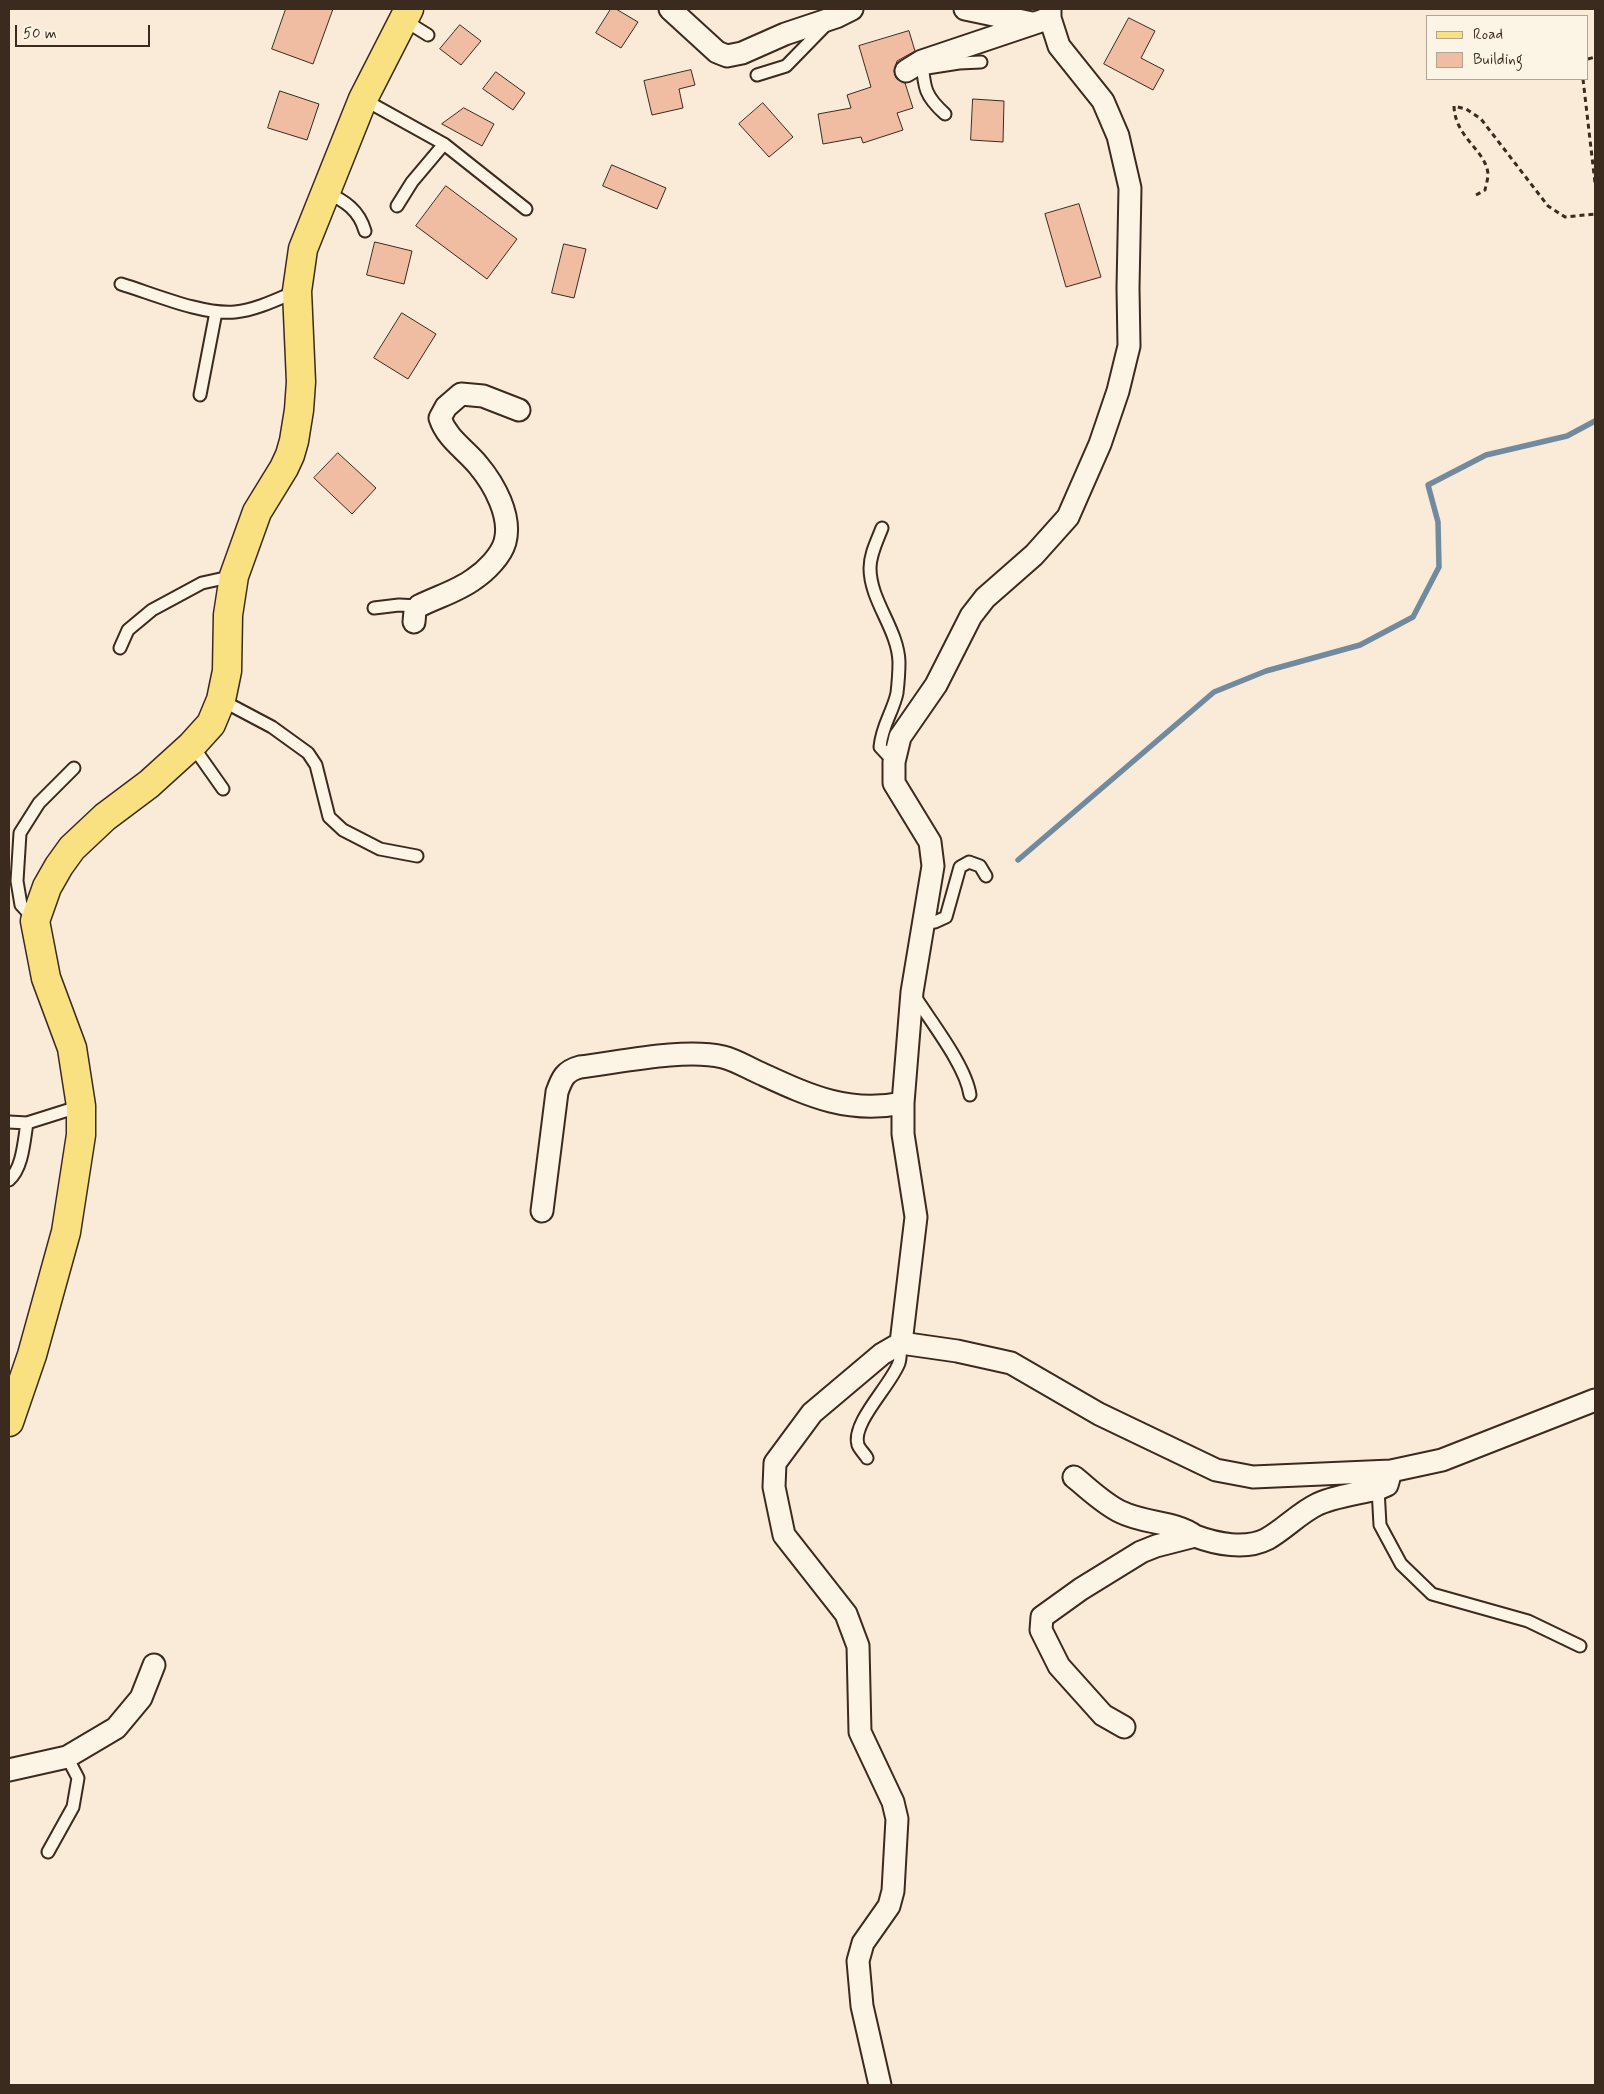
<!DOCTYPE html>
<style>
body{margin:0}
#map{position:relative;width:1604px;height:2094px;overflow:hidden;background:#faead8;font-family:Mynerve,sans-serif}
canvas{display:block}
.frame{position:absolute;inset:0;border:10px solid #3b2a1e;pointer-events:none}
.legend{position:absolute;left:1426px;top:15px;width:162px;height:65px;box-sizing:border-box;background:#fcf5e5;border:1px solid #afa495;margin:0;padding:6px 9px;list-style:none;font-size:15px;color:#3b2a1e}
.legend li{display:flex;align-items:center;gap:10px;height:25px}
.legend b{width:25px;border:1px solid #afa495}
.scale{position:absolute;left:15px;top:25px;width:135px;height:22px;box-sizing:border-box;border:2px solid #3b2a1e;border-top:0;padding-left:6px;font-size:15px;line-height:18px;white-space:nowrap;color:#3b2a1e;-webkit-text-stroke:4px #fcf5e5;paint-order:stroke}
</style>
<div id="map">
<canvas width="1604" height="2094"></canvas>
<div class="frame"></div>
<ul class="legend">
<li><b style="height:6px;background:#f9e181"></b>Road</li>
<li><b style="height:14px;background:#f0bca2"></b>Building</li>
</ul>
<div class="scale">50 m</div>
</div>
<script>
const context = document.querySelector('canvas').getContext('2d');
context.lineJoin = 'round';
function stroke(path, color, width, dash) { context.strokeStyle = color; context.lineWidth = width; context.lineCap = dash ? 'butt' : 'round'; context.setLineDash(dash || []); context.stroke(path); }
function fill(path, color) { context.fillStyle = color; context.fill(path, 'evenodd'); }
const stream = new Path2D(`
 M 1018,860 L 1214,692 L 1266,671 L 1360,645 L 1413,617 L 1439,567 L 1438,522 L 1428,485 L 1486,455 L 1567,436 L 1595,421`);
const building = new Path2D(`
 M 286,9 L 333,9 L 313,64 L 272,49 Z
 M 611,9 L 616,9 L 638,22 L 621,48 L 596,33 Z
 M 1129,18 L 1155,31 L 1141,58 L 1164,70 L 1153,90 L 1104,64 Z
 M 460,25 L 481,41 L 461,65 L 440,49 Z
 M 909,31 L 915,51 L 897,61 L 894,71 L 896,78 L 905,83 L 913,108 L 897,113 L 903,130 L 863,143 L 861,137 L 823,144 L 818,114 L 851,108 L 847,95 L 871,87 L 859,46 Z
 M 691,70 L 695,85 L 679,89 L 683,108 L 652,115 L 644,81 Z
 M 496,72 L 525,93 L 513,110 L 483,89 Z
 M 280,91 L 319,104 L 307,140 L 268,128 Z
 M 973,99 L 1004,101 L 1003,142 L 971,140 Z
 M 763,103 L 793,137 L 769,157 L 739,124 Z
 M 464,108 L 494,124 L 482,146 L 442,124 Z
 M 612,165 L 666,188 L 657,209 L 603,186 Z
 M 446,186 L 517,239 L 487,279 L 416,226 Z
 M 1079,204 L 1101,277 L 1066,287 L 1045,214 Z
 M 375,242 L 412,251 L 404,284 L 367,275 Z
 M 564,244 L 586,249 L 574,298 L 552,293 Z
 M 402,313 L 436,334 L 408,379 L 374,358 Z
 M 338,453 L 376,488 L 352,514 L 314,478 Z`);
const path = new Path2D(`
 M 1588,59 L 1595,57
 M 1583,79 L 1595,183
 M 1476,195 L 1485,190 C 1486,185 1488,179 1488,174 C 1486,150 1455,138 1454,106 L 1466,109 L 1481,119 L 1548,206 L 1565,217 L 1595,214`);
const service = new Path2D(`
 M 404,20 L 428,35
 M 922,61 C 924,88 925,96 945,114
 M 927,68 L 959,63 L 981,62
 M 757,75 L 786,66 L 825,26
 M 363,99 L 444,144 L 526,209
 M 326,192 C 345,201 359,210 365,231
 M 397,206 L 412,182 L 444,144
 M 121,284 C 154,294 202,315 235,312 C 256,310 278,299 297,291
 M 200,395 L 216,312
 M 882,528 C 877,541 870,554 870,568 C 870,601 898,629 899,662 C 899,672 898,684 897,693 C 893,712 882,725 880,747 L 894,762
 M 374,608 L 399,605 L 419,606
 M 120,648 L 128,630 L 152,610 L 202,583 L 234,576
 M 221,700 L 272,727 L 308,753 L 316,765 L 329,817 L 343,830 L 380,849 L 417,856
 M 192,745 L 223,789
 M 34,919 L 21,905 L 17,881 L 20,833 L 39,803 L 74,768
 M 923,923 L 935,922 L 946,917 L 960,867 L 969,862 L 980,866 L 986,876
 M 914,995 C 931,1022 966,1066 970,1095
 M 9,1122 L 27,1123 L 81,1106
 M 9,1180 C 23,1168 24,1140 27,1123
 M 867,1458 C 865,1454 860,1450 858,1445 C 851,1423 891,1385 899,1363 C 901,1357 900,1349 901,1343
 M 1378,1489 L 1380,1525 L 1401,1564 L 1432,1594 L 1528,1621 L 1580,1646
 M 48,1852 L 73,1807 L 78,1778 L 67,1757`);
const minor = new Path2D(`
 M 670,9 L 717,52 L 727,56 L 742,53 L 785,34 L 836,17 L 852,9
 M 965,9 L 1032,23
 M 906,71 L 922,61 L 1050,18
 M 414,622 L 415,611 L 419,606 C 437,597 458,591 474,579 C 486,571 501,556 505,542 C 512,516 494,484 478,465 C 465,449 447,439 440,418 L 446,407 L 461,394 L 483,396 L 519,410
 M 542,1211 L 557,1092 C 562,1078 565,1071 580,1067 C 621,1062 684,1048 723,1057 C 736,1060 750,1069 762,1074 C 810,1096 848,1114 903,1103
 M 901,1343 L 957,1351 L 1011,1363 L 1099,1414 L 1216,1470 L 1253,1477 L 1391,1471 L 1442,1460 L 1595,1400
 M 1074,1477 C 1089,1489 1104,1504 1121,1512 C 1145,1524 1174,1521 1195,1536 L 1156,1546 L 1141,1552 L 1081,1589 L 1042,1617 L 1041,1630 L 1059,1666 L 1103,1715 L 1124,1727
 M 1195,1536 C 1216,1544 1246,1550 1267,1539 C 1285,1529 1299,1513 1318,1504 C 1336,1496 1359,1493 1378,1489 L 1387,1485 L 1391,1471
 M 9,1770 L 67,1757 L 116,1728 L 141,1698 L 154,1665
 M 880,2085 L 862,2006 L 858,1961 L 863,1943 L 889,1906 L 893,1891 L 897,1819 L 893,1802 L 860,1732 L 858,1646 L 846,1614 L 784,1535 L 774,1487 L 775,1463 L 812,1413 L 882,1354 L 901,1343 L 916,1217 L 903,1134 L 903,1103 L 912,992 L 933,866 L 930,842 L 894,783 L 894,762 L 900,737 L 936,685 L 971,616 L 985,598 L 1034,555 L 1068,517 L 1100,444 L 1118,391 L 1129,346 L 1128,288 L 1130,188 L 1118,136 L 1103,101 L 1059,46 L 1050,18 L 1050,9`);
const primary = new Path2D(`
 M 9,1422 L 32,1355 L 66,1232 L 81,1135 L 81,1106 L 72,1048 L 46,978 L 35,921 L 47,887 L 59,866 L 72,848 L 105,817 L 149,784 L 192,745 L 211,724 L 221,700 L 227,671 L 228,615 L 234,576 L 257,512 L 284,468 L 290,455 L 294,441 L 299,410 L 301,382 L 297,291 L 303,249 L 363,99 L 409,9`);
stroke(stream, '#718a9e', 5.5);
fill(building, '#f0bca2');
stroke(building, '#3b2a1e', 1);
stroke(service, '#3b2a1e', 15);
stroke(minor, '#3b2a1e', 25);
stroke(primary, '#3b2a1e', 31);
stroke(path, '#3b2a1e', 3, [5, 4]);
stroke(service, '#fcf5e5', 11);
stroke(minor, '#fcf5e5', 21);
stroke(primary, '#f9e181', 28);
</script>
